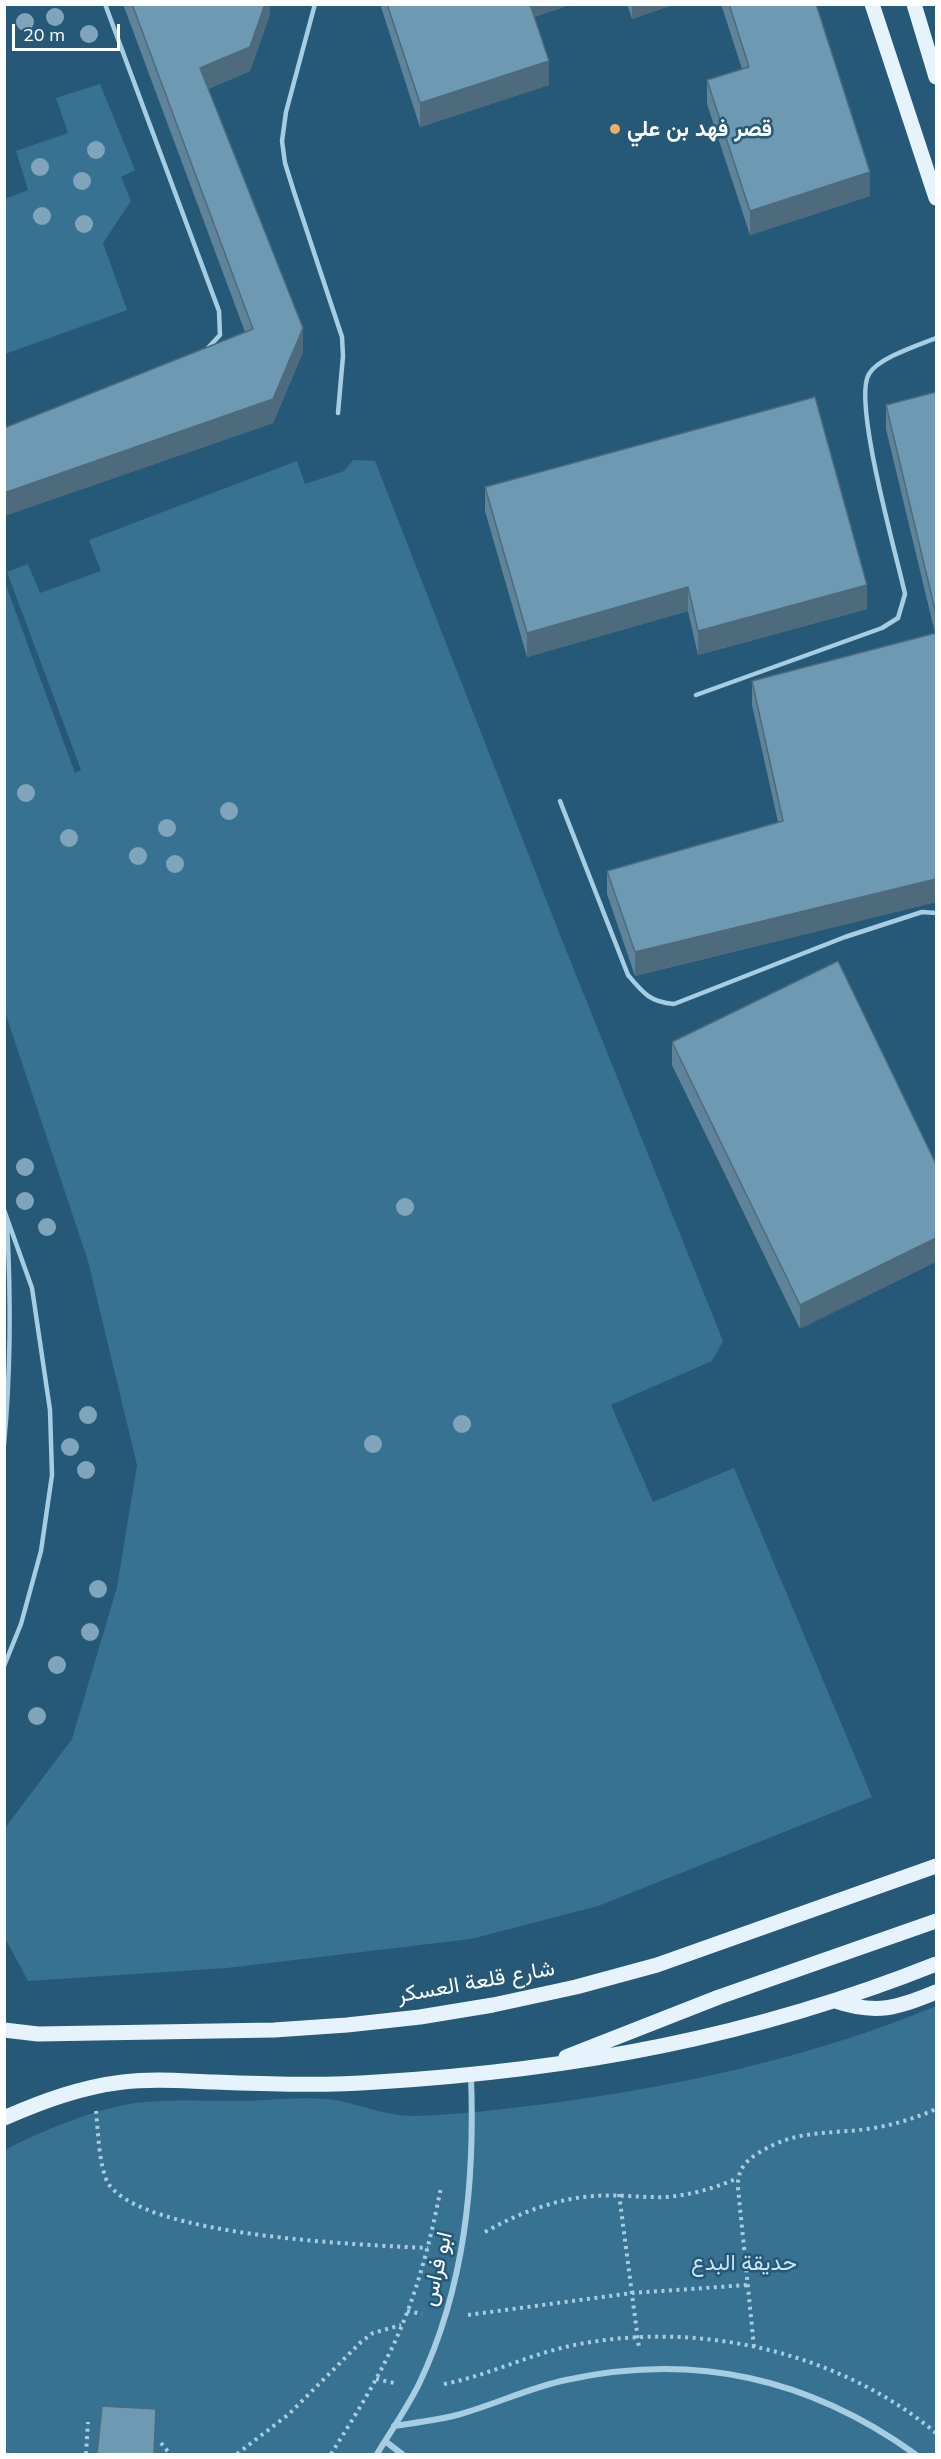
<!DOCTYPE html>
<meta charset="utf-8">
<style>
body{margin:0}
#map{position:relative;width:941px;height:2459px;overflow:hidden;background:#265977;font-family:Mulish,sans-serif}
canvas{display:block}
.frame{position:absolute;inset:0;border:6px solid #fff;pointer-events:none}
.scale{position:absolute;left:12px;top:24px;width:108px;height:27px;box-sizing:border-box;border:3px solid #fff;border-top:0;padding-left:8px;font-size:18px;line-height:21px;white-space:nowrap;color:#fff;-webkit-text-stroke:4px #265977;paint-order:stroke}
</style>
<div id="map">
<canvas width="941" height="2459"></canvas>
<div class="frame"></div>
<div class="scale">20 m</div>
</div>
<script>
const context = document.querySelector('canvas').getContext('2d');
context.lineJoin = 'round';
function fill(path, color) { context.fillStyle = color; context.fill(path, 'evenodd'); }
function stroke(path, color, width, dash) { context.strokeStyle = color; context.lineWidth = width; context.lineCap = dash ? 'butt' : 'round'; context.setLineDash(dash || []); context.stroke(path); }
function write(font, color, halo, rows, align = 'center') {
  context.font = font + ' Mulish,Vazirmatn,sans-serif'; context.lineWidth = 5; context.setLineDash([]); context.textBaseline = 'middle'; context.strokeStyle = halo; context.fillStyle = color; for (const [text, x, y, turn = 0] of rows) {
    context.save(); context.translate(x, y); context.rotate((+turn || 0) * Math.PI / 180); context.textAlign = isNaN(turn) ? turn : align; if (halo) context.strokeText(text, 0, 0); context.fillText(text, 0, 0); context.restore();
  }
}
const green = new Path2D(`
 M 100,84 L 135,170 L 121,177 L 131,201 L 103,243 L 127,310 L 5,354 L 5,199 L 28,190 L 16,151 L 68,133 L 56,98 Z
 M 353,460 L 375,461 L 560,935 L 723,1341 L 712,1361 L 611,1405 L 653,1502 L 734,1468 L 872,1797 L 598,1906 L 471,1939 L 227,1968 L 28,1981 L 5,1938 L 5,1828 L 72,1739 L 117,1587 L 137,1465 L 88,1261 L 5,1012 L 5,583 L 75,773 L 81,770 L 7,572 L 28,564 L 40,593 L 101,571 L 89,540 L 297,461 L 305,484 L 344,471 Z
 M 936,2006 L 936,2454 L 5,2454 L 5,2150 C 38,2132 98,2108 135,2103 C 172,2099 209,2101 246,2101 C 272,2100 301,2097 327,2099 C 356,2102 384,2116 412,2116 C 454,2115 496,2110 537,2105 C 670,2088 812,2058 936,2006 Z`);
const path = new Path2D(`
 M 96,2111 C 98,2130 99,2167 108,2183 C 142,2237 366,2245 428,2248
 M 619,2194 L 639,2348
 M 485,2232 C 519,2213 555,2199 593,2196 C 618,2194 642,2198 667,2197 C 691,2195 715,2188 738,2178
 M 407,2311 L 422,2314
 M 468,2315 L 632,2293 L 748,2285
 M 754,2347 L 738,2188 C 737,2172 744,2162 757,2154 C 796,2128 831,2135 874,2128 C 896,2124 916,2118 936,2109
 M 376,2379 L 394,2383
 M 444,2384 C 487,2376 527,2355 570,2346 C 695,2319 838,2351 936,2433
 M 161,2443 L 170,2454
 M 86,2454 L 88,2422
 M 237,2454 L 289,2414 L 361,2342 L 373,2333 L 401,2325
 M 331,2454 C 351,2422 372,2389 389,2354 C 415,2302 430,2244 441,2187`);
const lane = new Path2D(`
 M 105,4 L 219,311 L 220,335 L 206,350
 M 315,4 L 286,112 L 282,141 L 285,163 L 294,192 L 342,337 L 343,356 L 338,413
 M 696,695 L 882,628 L 898,618 L 905,594 C 897,557 852,400 869,374 C 878,358 919,345 936,338
 M 560,801 L 628,975 C 643,993 650,1002 674,1004 L 845,937 L 922,912 L 936,913
 M 4,1210 L 32,1288 L 50,1410 L 52,1475 L 41,1551 L 21,1624 L 4,1666
 M 4,1444 C 11,1370 11,1297 7,1223`);
const street = new Path2D(`
 M 394,2426 C 415,2423 437,2420 457,2415 C 494,2405 528,2388 566,2380 C 695,2352 809,2378 915,2454
 M 385,2441 L 402,2454
 M 377,2454 C 391,2431 407,2408 419,2384 C 465,2287 475,2182 471,2076`);
const primary = new Path2D(`
 M 872,4 L 936,198
 M 914,4 L 936,77
 M 835,2001 C 876,2015 898,2008 936,1992
 M 4,2030 L 38,2034 L 274,2030 L 347,2025 L 420,2017 L 493,2005 L 576,1987 L 657,1965 L 936,1866
 M 566,2057 L 719,1997 L 936,1921
 M 4,2118 C 43,2101 81,2087 123,2082 C 153,2078 184,2081 214,2082 C 268,2084 323,2086 377,2082 C 574,2070 753,2037 936,1964`);
const trees = [
 [55,17],
 [25,22],
 [89,34],
 [96,150],
 [40,167],
 [82,181],
 [42,216],
 [84,224],
 [26,793],
 [229,811],
 [167,828],
 [69,838],
 [138,856],
 [175,864],
 [25,1167],
 [25,1201],
 [405,1207],
 [47,1227],
 [88,1415],
 [462,1424],
 [373,1444],
 [70,1447],
 [86,1470],
 [98,1589],
 [90,1632],
 [57,1665],
 [37,1716]
];
const wall = new Path2D(`
 M 123,4 L 270,4 L 270,14 L 250,71 L 208,89 L 303,352 L 273,423 L 4,516 L 4,428 L 245,332 Z
 M 380,4 L 572,4 L 534,17 L 549,85 L 420,127 Z
 M 627,4 L 675,4 L 632,19 Z
 M 721,4 L 816,4 L 870,196 L 750,235 L 707,104 L 707,80 L 742,69 Z
 M 936,392 L 936,902 L 635,976 L 607,894 L 607,871 L 778,822 L 752,705 L 752,681 L 935,633 L 886,429 L 886,405 Z
 M 485,487 L 867,609 L 698,655 L 688,611 L 527,657 L 485,511 Z
 M 838,961 L 800,1329 L 672,1065 L 672,1042 Z`);
const shadedWall = new Path2D(`
 M 265,4 L 270,4 L 270,14 L 250,71 L 200,92 L 200,68 Z
 M 527,4 L 572,4 L 527,19 Z
 M 632,4 L 675,4 L 632,19 Z
 M 549,61 L 549,85 L 420,127 L 420,103 Z
 M 870,172 L 870,196 L 750,235 L 750,211 Z
 M 303,328 L 303,352 L 273,423 L 4,516 L 4,493 Z
 M 867,585 L 867,609 L 698,655 L 698,631 Z
 M 688,587 L 688,611 L 527,657 L 527,633 Z
 M 936,879 L 936,902 L 635,976 L 635,952 Z
 M 936,1238 L 936,1262 L 800,1329 L 800,1305 Z`);
const building = new Path2D(`
 M 132,4 L 265,4 L 250,47 L 200,68 L 303,328 L 273,399 L 4,493 L 4,428 L 253,329 Z
 M 387,4 L 530,4 L 549,61 L 420,103 Z
 M 729,4 L 816,4 L 870,172 L 750,211 L 707,80 L 749,67 Z
 M 936,392 L 936,614 L 886,405 Z
 M 815,397 L 867,585 L 698,631 L 688,587 L 527,633 L 485,487 Z
 M 936,633 L 936,879 L 635,952 L 607,871 L 783,821 L 752,681 Z
 M 838,961 L 936,1164 L 936,1238 L 800,1305 L 672,1042 Z
 M 102,2406 L 156,2409 L 154,2454 L 97,2454 Z`);
const markers = [
 [615,129,6,"#ebae6d"]
];
const poiNames = [
 ["قصر فهد بن علي",627,129]
];
const streetNames = [
 ["شارع قلعة العسكر",476,1982,-10],
 ["ابو فراس",437,2269,-77]
];
const parkNames = [
 ["حديقة البدع",744,2263]
];
fill(green, '#377292');
stroke(path, '#a7cde2', 4, [3, 4.5]);
stroke(lane, '#a7cde2', 4.5);
stroke(street, '#a7cde2', 6);
stroke(primary, '#e6f3fc', 15);
context.fillStyle = '#80a5bb';
for (const [x, y] of trees) { context.beginPath(); context.arc(x, y, 9, 0, 2 * Math.PI); context.fill(); }
fill(wall, '#5f8499');
fill(shadedWall, '#4d6b7d');
fill(building, '#6e99b2');
stroke(building, '#4d6b7d', 1.5);
for (const [x, y, r, color] of markers) { const dot = new Path2D(); dot.arc(x, y, r, 0, 2 * Math.PI); context.fillStyle = color; context.fill(dot); stroke(dot, '#265977', 2); }
write('bold 22px', '#fff', '#265977', poiNames, 'left');
write('22px', '#fff', '#265977', streetNames);
write('22px', '#c9e4f2', '#265977', parkNames);
</script>
